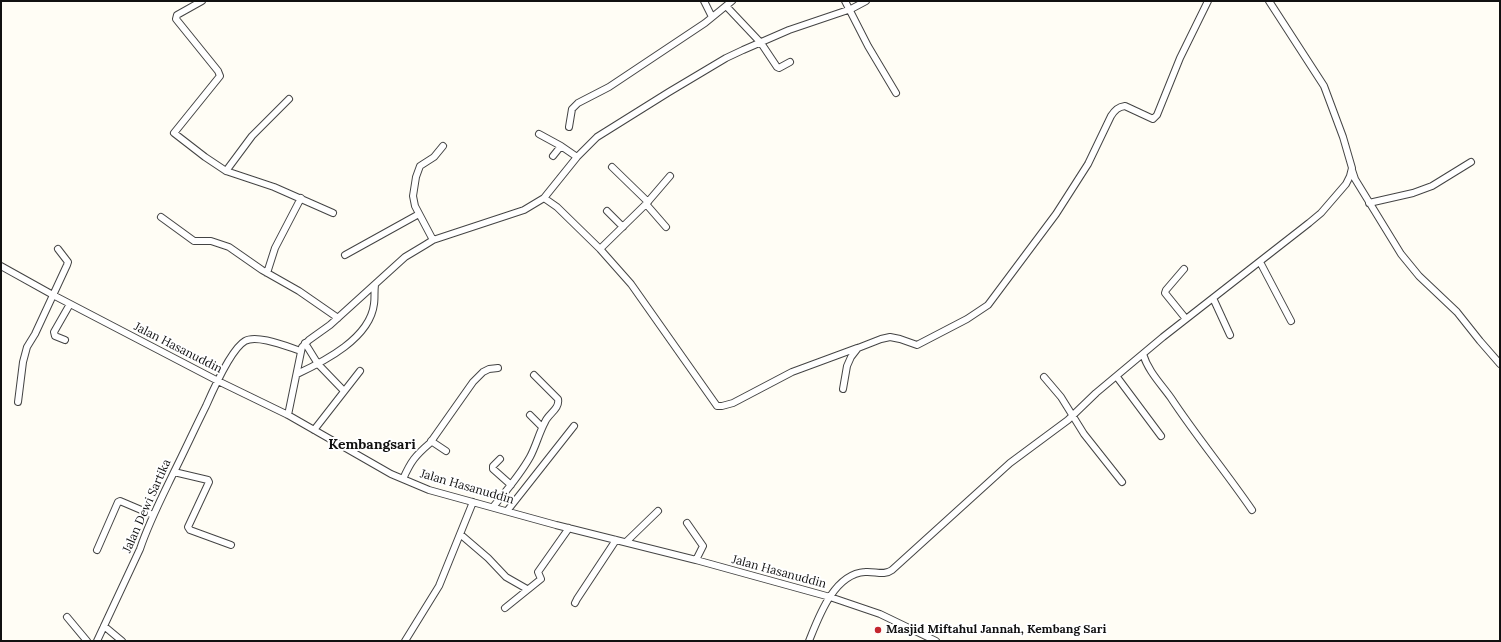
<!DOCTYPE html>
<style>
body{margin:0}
#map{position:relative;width:1501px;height:642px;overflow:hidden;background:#fffdf5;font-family:Lora,serif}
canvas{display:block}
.frame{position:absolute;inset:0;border:2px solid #111;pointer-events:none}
</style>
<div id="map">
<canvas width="1501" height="642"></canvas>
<div class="frame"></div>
</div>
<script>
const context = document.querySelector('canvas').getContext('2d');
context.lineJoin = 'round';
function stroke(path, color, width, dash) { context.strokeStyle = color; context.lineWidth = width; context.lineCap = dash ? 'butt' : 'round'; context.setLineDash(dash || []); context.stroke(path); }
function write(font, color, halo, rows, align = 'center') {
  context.font = font + ' Lora,serif'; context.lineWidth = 4; context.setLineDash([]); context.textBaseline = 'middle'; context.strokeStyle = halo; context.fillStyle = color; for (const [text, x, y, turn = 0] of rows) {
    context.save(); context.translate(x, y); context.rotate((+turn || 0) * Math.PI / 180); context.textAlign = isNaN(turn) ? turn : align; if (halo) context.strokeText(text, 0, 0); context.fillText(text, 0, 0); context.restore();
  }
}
const minor = new Path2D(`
 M 202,1 L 177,15 L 176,19 L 218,71 L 220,76 L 174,133 L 205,157 L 226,171 L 274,187 L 333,213
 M 704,1 L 712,17
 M 845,1 L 868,46 L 896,93
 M 727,7 L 761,43 L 777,67 L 779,68 L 790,62
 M 569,127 L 572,109 L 578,103 L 609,87 L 705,23 L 732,1
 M 539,134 L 561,146 L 577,157
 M 553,156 L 561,146
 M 612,167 L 648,202
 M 1352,170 L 1355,179 L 1401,254 L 1419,276 L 1457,312 L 1480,341 L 1500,364
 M 226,171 L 252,136 L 289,99
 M 544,198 L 557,207 L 600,249 L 631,284 L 717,406 L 722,406 L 733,403 L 792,372 L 857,348
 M 1369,203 L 1413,193 L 1432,186 L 1471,162
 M 646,204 L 666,227
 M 607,211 L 623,227
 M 161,217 L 194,241 L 211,241 L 229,247 L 262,270 L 299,291 L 338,318
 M 433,240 L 415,206 L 413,196 L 416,177 L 420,166 L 434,157 L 443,146
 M 600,249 L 646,204 L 670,176
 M 345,255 L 419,214
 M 1260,262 L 1291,321
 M 1,266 L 53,295 L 218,381 L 288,415 L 391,474 L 429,490 L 556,525 L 696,560 L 830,597 L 880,614 L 936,641
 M 1184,269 L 1166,290 L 1165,293 L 1186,319
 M 267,273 L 275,248 L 301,198
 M 1213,298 L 1230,335
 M 65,340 L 55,336 L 54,332 L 70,304
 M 305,343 L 318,364 L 344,391
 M 1143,354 C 1148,371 1161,384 1171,398 C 1196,436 1226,472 1252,510
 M 297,374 C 325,361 370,338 374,304 C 375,298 374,291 375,285
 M 1044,377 L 1061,397 L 1084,434 L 1122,482
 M 1117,377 L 1161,436
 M 843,389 L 847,366 L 851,357 L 858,348 L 881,339 L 890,337 L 900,339 L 917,345 L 967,319 L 988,305 L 1056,214 L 1088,164 L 1111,116 C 1115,110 1118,107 1125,106 L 1153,119 L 1157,115 L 1180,58 L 1208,1
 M 18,402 L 23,362 L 27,347 L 35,334 L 67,265 L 68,262 L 58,249
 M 288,415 L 302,347 L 309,340 L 330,325 L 405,257 L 425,245 L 433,240 L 524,210 L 544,198 L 577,157 L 597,137 L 669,92 L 726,58 L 743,50 L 789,30 L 851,9 L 866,1
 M 530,415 L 542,427
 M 314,430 L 360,371
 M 431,441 L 446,451
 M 500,459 L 493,466 L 493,469 L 511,485
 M 174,472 L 208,480 L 209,482 L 188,527 L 190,530 L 231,545
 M 403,479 C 411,461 415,456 430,443 L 473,382 L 483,372 L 489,369 L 498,368
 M 493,507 C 506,491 520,475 530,457 C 536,446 539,433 545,422 C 548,414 560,409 558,399 L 534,375
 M 507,511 L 574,426
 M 687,523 L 703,546 L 696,560
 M 460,534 L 488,558 L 506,577 L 527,589
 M 626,542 L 658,511
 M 97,550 L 118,502 L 120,501 L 153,515
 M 575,603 L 577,599 L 616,540
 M 505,608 L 541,579 L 538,572 L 569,528
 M 67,617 L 87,641
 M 104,626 L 122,641
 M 97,641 L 140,549 C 149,522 162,497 174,472 C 185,450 195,428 206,406 C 213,390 231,349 245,341 C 257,334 288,347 301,351
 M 405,641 L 439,586 L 473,502
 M 809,641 C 819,616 834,574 865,572 C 875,571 884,576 892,570 L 1010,463 L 1068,420 L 1096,393 L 1163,337 L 1309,223 L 1321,213 L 1346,184 L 1350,176 L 1352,168 L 1343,137 L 1324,86 L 1269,1`);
const markers = [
 [878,630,4,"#c4262e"]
];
const streetNames = [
 ["Jalan Hasanuddin",178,348,27],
 ["Jalan Hasanuddin",467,487,16],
 ["Jalan Dewi Sartika",147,506,-66],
 ["Jalan Hasanuddin",779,572,15]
];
const poiNames = [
 ["Masjid Miftahul Jannah, Kembang Sari",886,630]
];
const quarterNames = [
 ["Kembangsari",372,445]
];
stroke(minor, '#444', 8);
stroke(minor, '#fff', 6);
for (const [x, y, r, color] of markers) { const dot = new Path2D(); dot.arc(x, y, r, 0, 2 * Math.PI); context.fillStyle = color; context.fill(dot); stroke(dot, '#fff', 1.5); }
write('12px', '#111', '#fff', streetNames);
write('bold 12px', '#111', '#fff', poiNames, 'left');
write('bold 14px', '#111', '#fff', quarterNames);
</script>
